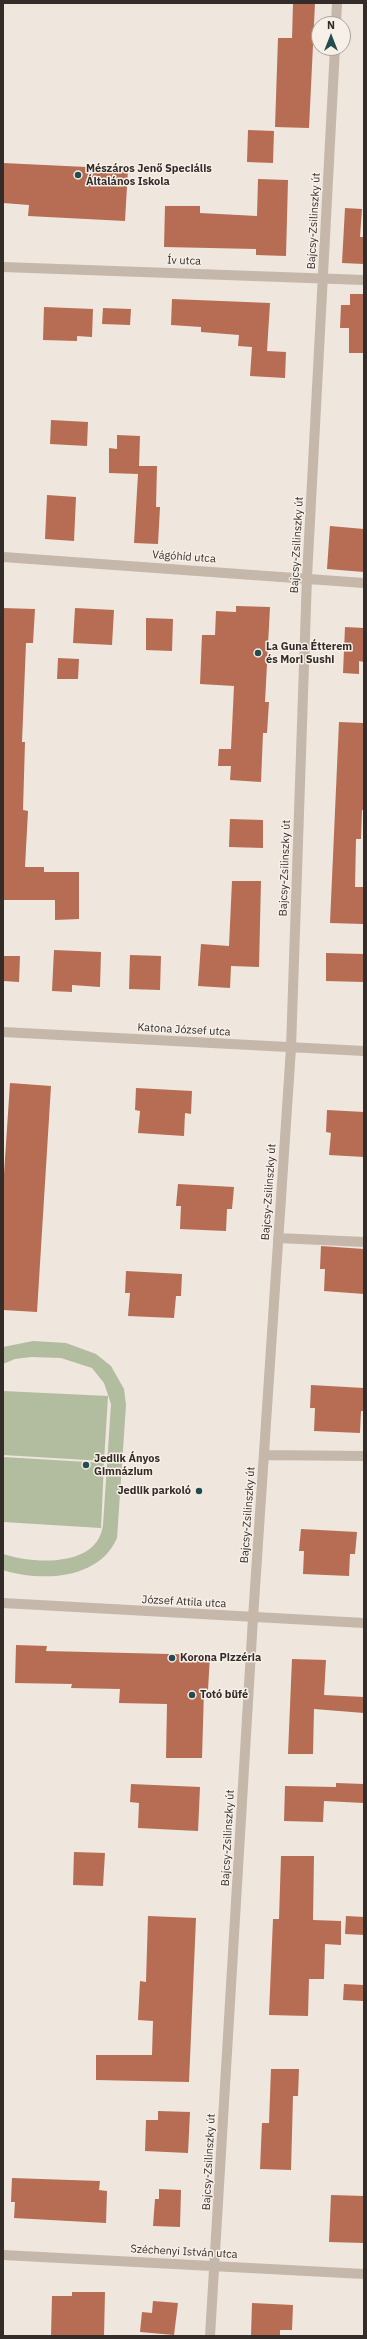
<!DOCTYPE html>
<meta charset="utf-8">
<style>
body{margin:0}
#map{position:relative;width:367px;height:2339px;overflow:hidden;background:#efe6dd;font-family:"IBM Plex Sans",sans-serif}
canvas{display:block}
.frame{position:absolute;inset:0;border:4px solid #342c29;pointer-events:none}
.north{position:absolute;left:311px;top:16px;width:40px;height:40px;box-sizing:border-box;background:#f7f0e8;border:1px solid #a9a29c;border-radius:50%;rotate:0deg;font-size:11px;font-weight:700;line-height:16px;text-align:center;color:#342c29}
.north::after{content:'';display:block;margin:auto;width:14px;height:18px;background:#244c50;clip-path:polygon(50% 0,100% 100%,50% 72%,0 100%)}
</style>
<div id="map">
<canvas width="367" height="2339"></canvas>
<div class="frame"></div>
<div class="north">N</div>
</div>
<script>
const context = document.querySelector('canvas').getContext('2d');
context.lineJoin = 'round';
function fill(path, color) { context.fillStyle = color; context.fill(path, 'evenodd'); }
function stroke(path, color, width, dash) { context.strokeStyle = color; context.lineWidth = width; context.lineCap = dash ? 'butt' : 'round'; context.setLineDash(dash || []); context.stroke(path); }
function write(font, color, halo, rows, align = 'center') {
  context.font = font + ' "IBM Plex Sans",sans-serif'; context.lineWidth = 3; context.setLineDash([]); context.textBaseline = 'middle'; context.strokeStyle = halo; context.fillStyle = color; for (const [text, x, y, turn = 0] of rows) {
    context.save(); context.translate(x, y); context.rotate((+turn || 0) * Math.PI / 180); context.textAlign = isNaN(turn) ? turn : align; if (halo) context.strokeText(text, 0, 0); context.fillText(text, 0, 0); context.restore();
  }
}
const green = new Path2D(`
 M 33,1341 L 66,1343 L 96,1354 L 111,1366 L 124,1389 L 126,1405 L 117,1538 C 99,1580 41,1582 3,1570 L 3,1554 C 33,1564 98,1568 103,1525 L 111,1404 L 104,1383 L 92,1368 L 61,1358 L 31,1357 L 15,1359 L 3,1364 L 3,1347 Z
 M 3,1391 L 108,1396 L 104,1461 L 3,1455 Z
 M 3,1457 L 104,1463 L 101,1528 L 3,1522 Z`);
const building = new Path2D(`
 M 293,3 L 315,3 L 309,128 L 275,127 L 278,38 L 292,38 Z
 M 248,130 L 274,131 L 273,163 L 247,162 Z
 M 3,163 L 128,169 L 125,221 L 28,216 L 29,205 L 3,203 Z
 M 258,179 L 288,180 L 286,256 L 256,255 L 256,249 L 164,247 L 165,206 L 200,206 L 200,213 L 257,216 Z
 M 345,208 L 362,209 L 360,237 L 364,237 L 364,264 L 342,263 Z
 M 350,294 L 364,294 L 364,353 L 349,353 L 349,328 L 340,328 L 341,305 L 350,305 Z
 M 172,299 L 270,303 L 267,351 L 286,352 L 285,378 L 250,376 L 252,347 L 238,346 L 239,335 L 201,332 L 201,327 L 171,325 Z
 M 44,307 L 93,309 L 92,337 L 77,336 L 77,341 L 43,340 Z
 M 103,308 L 131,309 L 130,325 L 102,324 Z
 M 51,420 L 88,422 L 87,446 L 50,444 Z
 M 117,435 L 140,436 L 139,466 L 157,466 L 156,507 L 160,507 L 158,544 L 134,543 L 138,474 L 109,473 L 109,448 L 117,449 Z
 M 47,495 L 76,497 L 74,541 L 45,539 Z
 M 330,526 L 364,529 L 364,572 L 327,569 Z
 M 236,606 L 270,607 L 265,702 L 269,702 L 267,733 L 263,733 L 261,782 L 230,780 L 231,766 L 218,766 L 219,749 L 231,749 L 234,686 L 200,684 L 202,635 L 215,635 L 216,611 L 236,612 Z
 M 3,608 L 35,609 L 33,643 L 26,643 L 22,742 L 25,742 L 23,810 L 28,811 L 25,867 L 44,867 L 44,872 L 79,872 L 79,919 L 55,920 L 55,900 L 3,900 Z
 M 75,608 L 114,610 L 112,645 L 73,643 Z
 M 146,618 L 173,619 L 172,651 L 146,650 Z
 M 345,627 L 364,628 L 364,662 L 359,661 L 359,674 L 343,673 Z
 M 58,658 L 79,659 L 78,679 L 57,679 Z
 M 339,722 L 364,723 L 364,810 L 362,810 L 361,839 L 356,839 L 355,887 L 364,887 L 363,924 L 330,923 Z
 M 230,819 L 263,820 L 263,848 L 229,847 Z
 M 232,881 L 261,881 L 259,967 L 231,966 L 230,988 L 198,986 L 201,944 L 229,946 Z
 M 54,950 L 101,952 L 100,987 L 72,985 L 72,992 L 52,991 Z
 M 326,953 L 364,954 L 364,982 L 326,981 Z
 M 130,955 L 161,956 L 160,990 L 129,989 Z
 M 3,956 L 20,956 L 19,982 L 3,981 Z
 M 10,1083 L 51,1086 L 37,1312 L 3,1310 L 3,1189 Z
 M 136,1088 L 192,1091 L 191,1114 L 185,1113 L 184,1136 L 138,1133 L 140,1111 L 135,1110 Z
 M 327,1110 L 364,1112 L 364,1157 L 329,1155 L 331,1133 L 326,1132 Z
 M 178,1184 L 234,1187 L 232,1209 L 227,1209 L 226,1231 L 180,1229 L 181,1206 L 176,1206 Z
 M 321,1246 L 364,1249 L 364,1294 L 324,1291 L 325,1269 L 320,1269 Z
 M 126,1271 L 182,1274 L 181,1296 L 176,1296 L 174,1318 L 128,1316 L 130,1293 L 125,1293 Z
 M 311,1385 L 364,1388 L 364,1411 L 361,1411 L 360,1433 L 314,1431 L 315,1408 L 310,1408 Z
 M 301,1529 L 357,1532 L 355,1554 L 350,1554 L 349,1576 L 303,1574 L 304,1551 L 299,1551 Z
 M 16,1645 L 47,1646 L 46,1651 L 210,1655 L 208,1690 L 204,1690 L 202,1758 L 166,1758 L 167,1704 L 119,1703 L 120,1689 L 71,1688 L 72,1684 L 15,1683 Z
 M 292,1659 L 326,1660 L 324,1695 L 364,1697 L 364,1713 L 314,1709 L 313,1754 L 288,1754 Z
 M 336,1783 L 364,1784 L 364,1803 L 324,1801 L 323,1822 L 284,1821 L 285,1786 L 336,1787 Z
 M 131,1784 L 200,1787 L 198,1831 L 138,1828 L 139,1803 L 130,1802 Z
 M 74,1852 L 105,1853 L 103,1886 L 73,1885 Z
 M 281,1856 L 314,1856 L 313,1920 L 341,1921 L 341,1945 L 325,1944 L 324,1979 L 309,1979 L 308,2016 L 269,2015 L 273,1919 L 279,1919 Z
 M 148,1916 L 196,1918 L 189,2082 L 96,2080 L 96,2055 L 152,2055 L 153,2021 L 138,2020 L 140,1981 L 146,1982 Z
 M 346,1916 L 364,1917 L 364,1935 L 345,1934 Z
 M 344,1984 L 364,1985 L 364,2001 L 343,2000 Z
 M 271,2069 L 299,2069 L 298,2096 L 293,2096 L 291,2170 L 260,2169 L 262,2123 L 269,2123 Z
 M 158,2111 L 190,2112 L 188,2153 L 145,2151 L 146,2120 L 158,2120 Z
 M 12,2178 L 100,2181 L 99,2190 L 107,2191 L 106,2223 L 14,2218 L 15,2202 L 11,2202 Z
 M 159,2189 L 181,2190 L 180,2227 L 153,2226 L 155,2199 L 159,2199 Z
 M 331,2195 L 364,2196 L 364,2243 L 329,2242 Z
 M 72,2292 L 105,2292 L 104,2336 L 51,2336 L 52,2296 L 72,2296 Z
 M 153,2301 L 178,2303 L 174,2335 L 140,2332 L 142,2312 L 152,2313 Z
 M 252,2303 L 293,2305 L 292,2330 L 280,2330 L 280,2336 L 251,2336 Z`);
const minor = new Path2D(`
 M 336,24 L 337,3
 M 3,267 L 364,280
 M 3,557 L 364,583
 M 3,1032 L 364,1051
 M 278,1238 L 364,1242
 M 264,1455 L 364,1456
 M 3,1603 L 364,1623
 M 3,2255 L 364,2274
 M 210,2336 L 253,1618 L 291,1048 L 307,577 L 335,48`);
const markers = [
 [78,175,4,"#244c50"],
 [258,653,4,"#244c50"],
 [86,1465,4,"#244c50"],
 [199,1491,4,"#244c50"],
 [172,1658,4,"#244c50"],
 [192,1695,4,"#244c50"]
];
const poiNames = [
 ["Mészáros Jenő Speciális",86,169],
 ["Általános Iskola",86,182],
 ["La Guna Étterem",266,647],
 ["és Mori Sushi",266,660],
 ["Jedlik Ányos",94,1459],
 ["Gimnázium",94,1472],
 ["Jedlik parkoló",191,1491,"right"],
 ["Korona Pizzéria",180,1658],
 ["Totó büfé",200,1695]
];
const streetNames = [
 ["Bajcsy-Zsilinszky út",314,221,-87],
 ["Ív utca",184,261,2],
 ["Bajcsy-Zsilinszky út",297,545,-87],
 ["Vágóhíd utca",184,557,4],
 ["Bajcsy-Zsilinszky út",285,868,-88],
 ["Katona József utca",184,1030,3],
 ["Bajcsy-Zsilinszky út",269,1192,-86],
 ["Bajcsy-Zsilinszky út",248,1515,-86],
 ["József Attila utca",184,1602,3],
 ["Bajcsy-Zsilinszky út",228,1838,-87],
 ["Bajcsy-Zsilinszky út",209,2162,-87],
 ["Széchenyi István utca",184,2252,3]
];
fill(green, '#b2bc9f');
fill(building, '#b66d53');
stroke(minor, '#c5b7aa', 10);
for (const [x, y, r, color] of markers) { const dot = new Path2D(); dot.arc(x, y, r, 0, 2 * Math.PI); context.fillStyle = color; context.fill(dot); stroke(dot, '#f7f0e8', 1.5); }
write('bold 11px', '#342c29', '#f7f0e8', poiNames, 'left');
write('11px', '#342c29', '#f7f0e8', streetNames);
</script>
